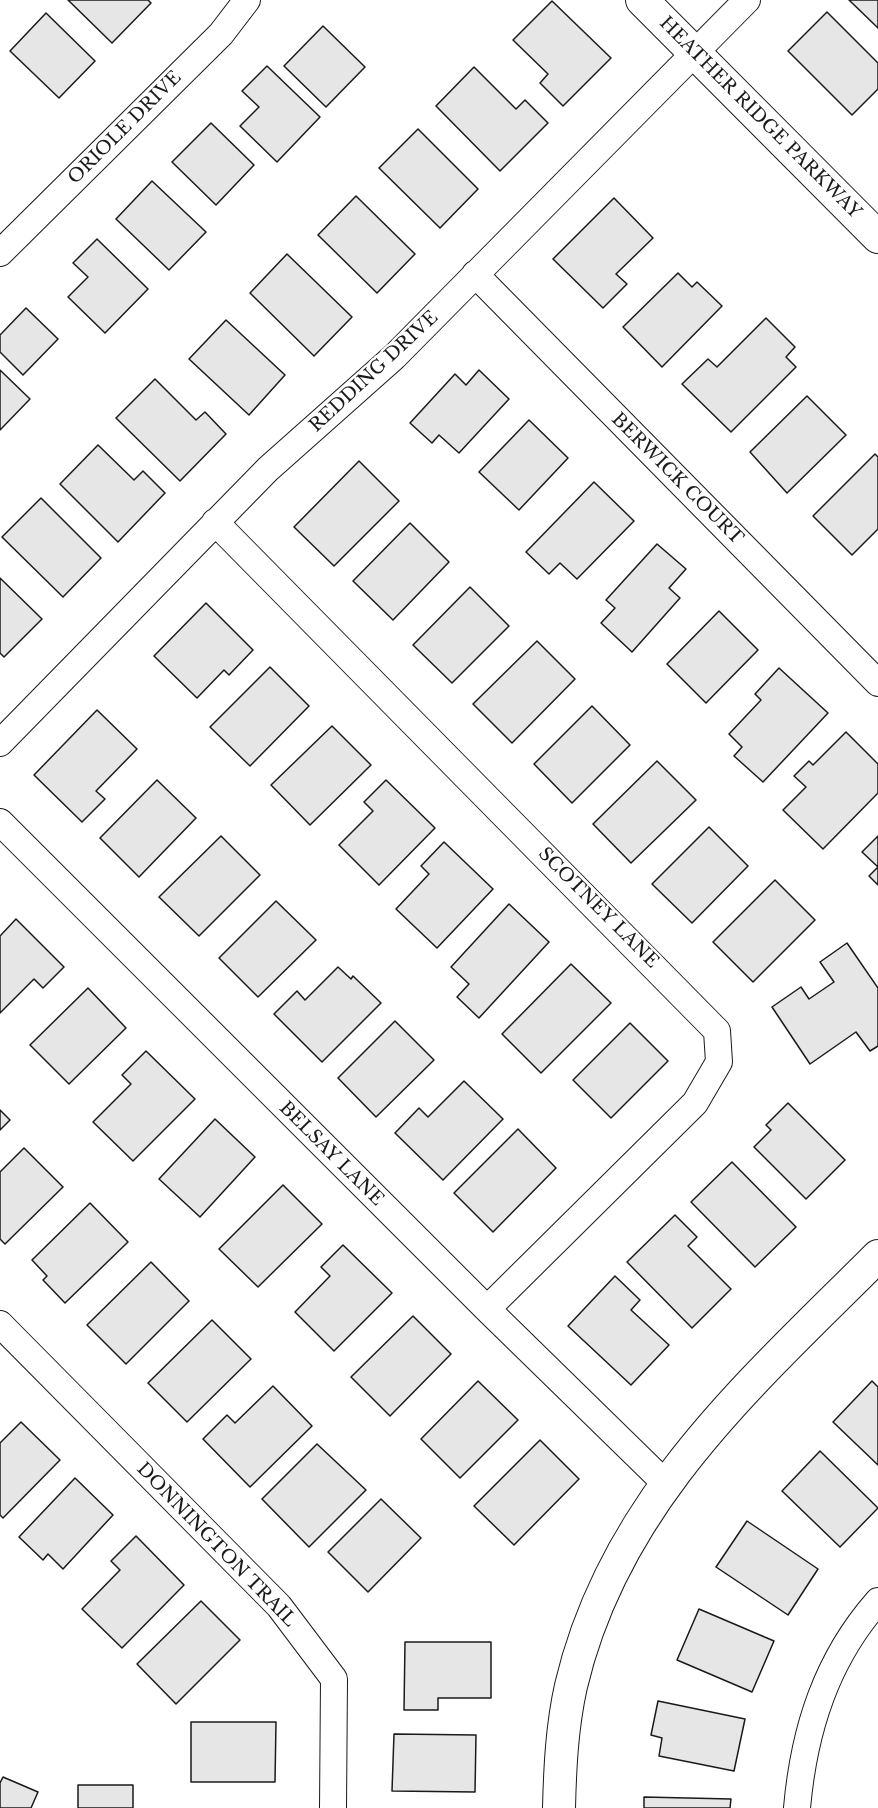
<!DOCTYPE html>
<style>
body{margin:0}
canvas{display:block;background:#fff}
</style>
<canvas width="878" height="1808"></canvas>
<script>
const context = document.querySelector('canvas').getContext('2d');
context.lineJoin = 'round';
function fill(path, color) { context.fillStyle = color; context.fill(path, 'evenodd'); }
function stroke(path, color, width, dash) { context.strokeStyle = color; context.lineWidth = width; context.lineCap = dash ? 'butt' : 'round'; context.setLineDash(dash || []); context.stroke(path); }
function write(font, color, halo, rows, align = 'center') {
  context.font = font + ' "Libre Baskerville",serif'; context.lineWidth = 4.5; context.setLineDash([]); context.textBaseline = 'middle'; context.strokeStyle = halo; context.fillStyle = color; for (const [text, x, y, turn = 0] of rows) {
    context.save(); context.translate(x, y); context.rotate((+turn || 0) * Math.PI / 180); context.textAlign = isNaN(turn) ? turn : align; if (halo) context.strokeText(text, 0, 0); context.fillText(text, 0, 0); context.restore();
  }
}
const building = new Path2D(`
 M 68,0 L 148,0 L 151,3 L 112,43 Z
 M 849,0 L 878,0 L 878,28 Z
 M 552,1 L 611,58 L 563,106 L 540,83 L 548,74 L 513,40 Z
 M 827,12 L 878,63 L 878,89 L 852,115 L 788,51 Z
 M 46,13 L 95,61 L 59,98 L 10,51 Z
 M 323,26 L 365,67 L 326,107 L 284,66 Z
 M 267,66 L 320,117 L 277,162 L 240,126 L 259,107 L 242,91 Z
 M 474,67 L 516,109 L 525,100 L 548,123 L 500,171 L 436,106 Z
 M 211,123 L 254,165 L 216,205 L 172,162 Z
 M 418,129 L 478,189 L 440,228 L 379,168 Z
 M 152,181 L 206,232 L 169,270 L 116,219 Z
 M 356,196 L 415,254 L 377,293 L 318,235 Z
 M 614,198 L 653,238 L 616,274 L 627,284 L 603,308 L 553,259 Z
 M 97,239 L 148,289 L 105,333 L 68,297 L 88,277 L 73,263 Z
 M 287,254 L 352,317 L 314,356 L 250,293 Z
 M 678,273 L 692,287 L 697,282 L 722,306 L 662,367 L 623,327 Z
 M 26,308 L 58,339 L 23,375 L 0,352 L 0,335 Z
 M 766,318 L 795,347 L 786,357 L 796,367 L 731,432 L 682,384 L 708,359 L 717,367 Z
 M 226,320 L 285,375 L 249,415 L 189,359 Z
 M 0,370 L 30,399 L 0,430 Z
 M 479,370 L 509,399 L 459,453 L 439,435 L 432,443 L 410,423 L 455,374 L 466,385 Z
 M 155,379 L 196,420 L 205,412 L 226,434 L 180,481 L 116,418 Z
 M 807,396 L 846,435 L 787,493 L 750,452 Z
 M 529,420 L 568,458 L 519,510 L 479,472 Z
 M 98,445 L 134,480 L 143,471 L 165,493 L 118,542 L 60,484 Z
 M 875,454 L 878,457 L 878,529 L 852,555 L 813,516 Z
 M 359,461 L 399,501 L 334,566 L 294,527 Z
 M 594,482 L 634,521 L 577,579 L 560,563 L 549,574 L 526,552 Z
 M 41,498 L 101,558 L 63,597 L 2,537 Z
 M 410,523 L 449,562 L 393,620 L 353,581 Z
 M 657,544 L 686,569 L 669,588 L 680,598 L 632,652 L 601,623 L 615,608 L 606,600 Z
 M 0,578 L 42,619 L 4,657 L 0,653 Z
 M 470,587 L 509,626 L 452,683 L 413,645 Z
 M 206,603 L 253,650 L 229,675 L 224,670 L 197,698 L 154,656 Z
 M 719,611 L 758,650 L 706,703 L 667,664 Z
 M 537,641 L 575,679 L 512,743 L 473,704 Z
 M 270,667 L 309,706 L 250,766 L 210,727 Z
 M 779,668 L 828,713 L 763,782 L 734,756 L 742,747 L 729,734 L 761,700 L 755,694 Z
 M 592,706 L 630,745 L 572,803 L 534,764 Z
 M 97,710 L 137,749 L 96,791 L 105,799 L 82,822 L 34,775 Z
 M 332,726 L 371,765 L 310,825 L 271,785 Z
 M 846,732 L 878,764 L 878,793 L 823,849 L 783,810 L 806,787 L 794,776 L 809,761 L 813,765 Z
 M 657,761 L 696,800 L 631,863 L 593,824 Z
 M 157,780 L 196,818 L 139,877 L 100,838 Z
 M 386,780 L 435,828 L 379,885 L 339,845 L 373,811 L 364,802 Z
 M 709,827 L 748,866 L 692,923 L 652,884 Z
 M 221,836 L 260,875 L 199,936 L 159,897 Z
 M 878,836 L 878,885 L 869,876 L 878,867 L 862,852 Z
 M 444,842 L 493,889 L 437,948 L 396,909 L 429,874 L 421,866 Z
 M 775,880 L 815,920 L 753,982 L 713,942 Z
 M 276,901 L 316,940 L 258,997 L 219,958 Z
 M 509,904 L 549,942 L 479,1018 L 457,997 L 469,984 L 451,967 Z
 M 16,919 L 64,967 L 43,988 L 34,979 L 0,1013 L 0,936 Z
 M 847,943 L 878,988 L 878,1046 L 870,1051 L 856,1032 L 810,1064 L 772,1007 L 801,987 L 809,999 L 834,982 L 820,962 Z
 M 571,964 L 611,1003 L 541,1073 L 502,1034 Z
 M 338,967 L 351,979 L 353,976 L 381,1003 L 322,1062 L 274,1014 L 297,991 L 305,1000 Z
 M 88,988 L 126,1028 L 69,1084 L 30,1045 Z
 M 395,1021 L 434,1060 L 376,1117 L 338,1078 Z
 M 630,1023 L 668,1061 L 611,1118 L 573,1080 Z
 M 146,1051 L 195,1099 L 133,1161 L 93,1122 L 131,1084 L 122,1075 Z
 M 464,1081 L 503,1119 L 443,1180 L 395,1133 L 419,1108 L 428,1117 Z
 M 788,1103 L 845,1160 L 806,1199 L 754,1147 L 771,1130 L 766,1125 Z
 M 0,1110 L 10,1120 L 0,1130 Z
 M 215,1119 L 255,1157 L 200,1217 L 159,1179 Z
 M 518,1129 L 556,1168 L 493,1232 L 454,1193 Z
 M 24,1148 L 63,1187 L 5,1244 L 0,1239 L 0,1172 Z
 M 732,1162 L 796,1227 L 755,1267 L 691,1202 Z
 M 283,1185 L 322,1224 L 258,1287 L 219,1249 Z
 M 90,1203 L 128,1242 L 65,1303 L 43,1280 L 47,1276 L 32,1260 Z
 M 675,1215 L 697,1237 L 688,1246 L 731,1289 L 692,1328 L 627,1262 Z
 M 343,1245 L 392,1293 L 334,1351 L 295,1312 L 330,1276 L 321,1267 Z
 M 151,1262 L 189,1301 L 126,1364 L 87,1325 Z
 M 615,1276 L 640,1300 L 631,1310 L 669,1345 L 631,1385 L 568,1326 Z
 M 413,1316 L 451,1354 L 390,1416 L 351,1377 Z
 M 212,1320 L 251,1359 L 187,1422 L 148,1383 Z
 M 478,1381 L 518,1420 L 460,1478 L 421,1439 Z
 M 872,1381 L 878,1387 L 878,1465 L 833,1422 Z
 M 273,1386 L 312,1426 L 250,1487 L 203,1439 L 227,1415 L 235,1423 Z
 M 21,1422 L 60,1460 L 3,1518 L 0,1515 L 0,1443 Z
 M 540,1440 L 579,1479 L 514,1545 L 474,1506 Z
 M 317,1444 L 366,1490 L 309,1547 L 262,1499 Z
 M 820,1451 L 878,1508 L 840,1547 L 782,1491 Z
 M 75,1478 L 113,1515 L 63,1569 L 48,1554 L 43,1560 L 19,1537 Z
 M 381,1499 L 421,1538 L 368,1592 L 328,1552 Z
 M 747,1521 L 818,1569 L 788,1615 L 716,1567 Z
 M 136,1536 L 184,1585 L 122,1648 L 82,1609 L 120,1570 L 111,1561 Z
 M 201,1601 L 240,1640 L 176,1704 L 137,1664 Z
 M 699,1609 L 774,1641 L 752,1692 L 677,1660 Z
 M 405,1642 L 491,1642 L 491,1698 L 438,1698 L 438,1710 L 404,1710 Z
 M 658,1701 L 745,1719 L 734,1771 L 659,1756 L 662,1738 L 651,1735 Z
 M 191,1722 L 276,1722 L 275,1782 L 191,1782 Z
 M 394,1734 L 476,1735 L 475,1792 L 392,1791 Z
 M 3,1777 L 38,1792 L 31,1808 L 0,1808 L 0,1783 Z
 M 78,1785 L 133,1785 L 133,1808 L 78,1808 Z
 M 644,1797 L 731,1799 L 730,1808 L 644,1808 Z`);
const minor = new Path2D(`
 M 0,253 L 221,34 L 247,0
 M 475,274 L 878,683
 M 215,522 L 717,1031 L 719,1062 L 695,1103 L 487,1309
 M 0,743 L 268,469 L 394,357 L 747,0
 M 0,822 L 487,1309 L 665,1483
 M 0,1324 L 279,1606 L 334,1679 L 333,1808
 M 797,1808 C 804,1730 826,1660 878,1601`);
const tertiary = new Path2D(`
 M 642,0 L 878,237
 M 559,1808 C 560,1767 562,1726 571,1686 C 614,1502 750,1384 878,1256`);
const streetNames = [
 ["HEATHER RIDGE PARKWAY",760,118,45],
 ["ORIOLE DRIVE",125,128,-45],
 ["REDDING DRIVE",374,372,-43],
 ["BERWICK COURT",677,479,45],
 ["SCOTNEY LANE",598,908,45],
 ["BELSAY LANE",331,1154,45],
 ["DONNINGTON TRAIL",216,1545,46]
];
fill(building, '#e6e6e6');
stroke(building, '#1a1a1a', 1.5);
stroke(minor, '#1a1a1a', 28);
stroke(tertiary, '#1a1a1a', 34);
stroke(minor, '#fff', 26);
stroke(tertiary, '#fff', 32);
write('18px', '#1a1a1a', '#fff', streetNames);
</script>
